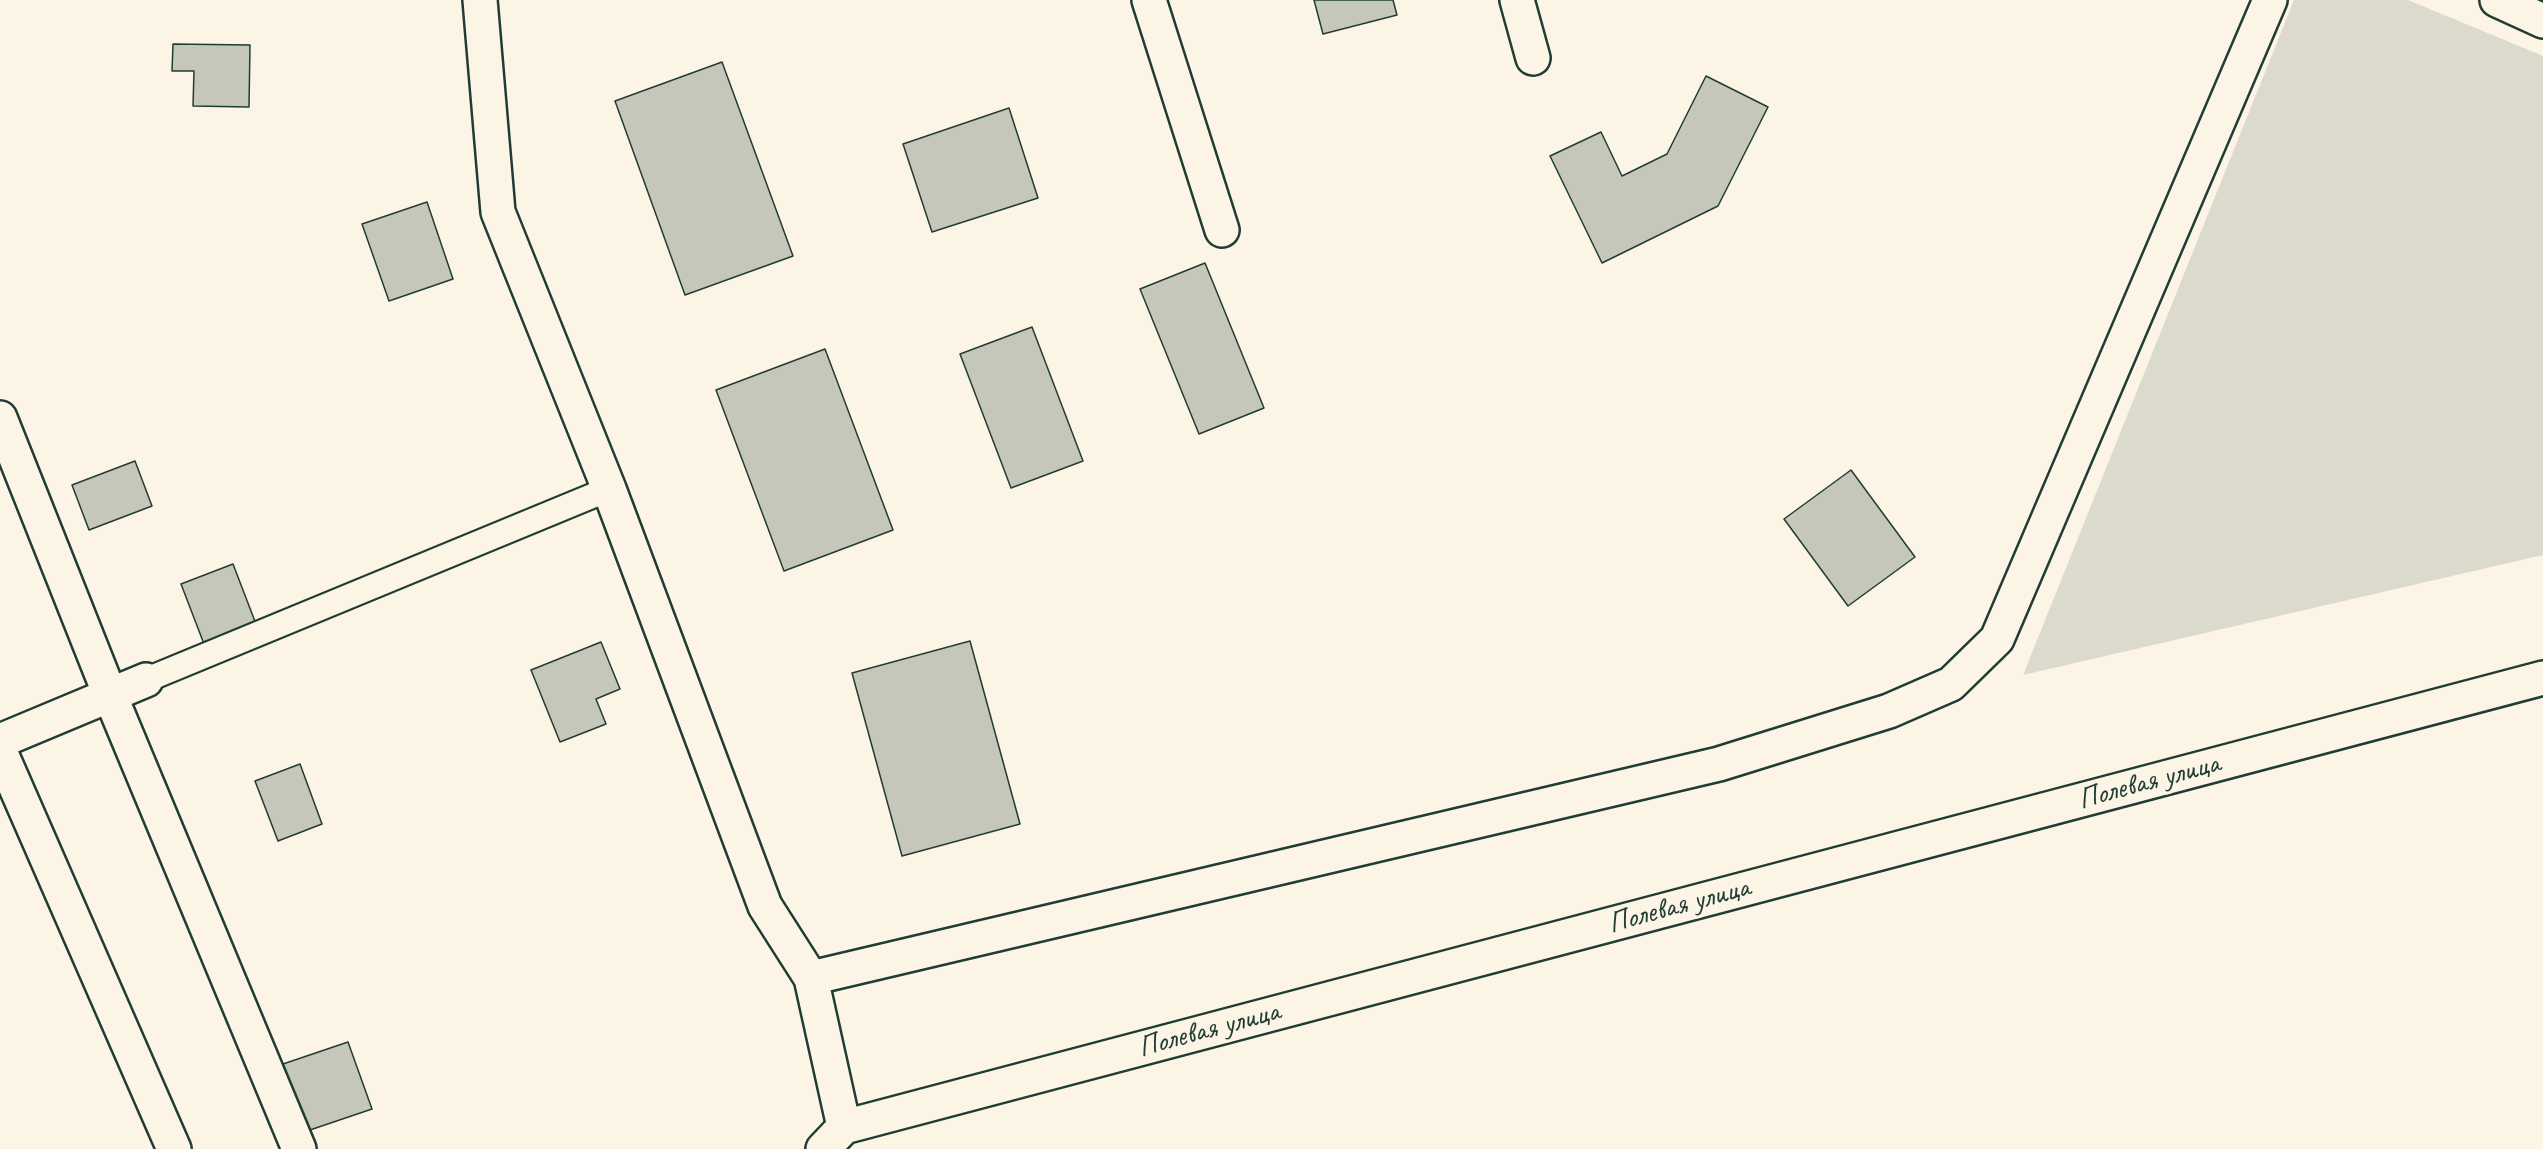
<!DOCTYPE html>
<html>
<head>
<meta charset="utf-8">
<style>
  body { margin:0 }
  canvas { display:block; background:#fcf5e5 }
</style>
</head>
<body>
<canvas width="2543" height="1149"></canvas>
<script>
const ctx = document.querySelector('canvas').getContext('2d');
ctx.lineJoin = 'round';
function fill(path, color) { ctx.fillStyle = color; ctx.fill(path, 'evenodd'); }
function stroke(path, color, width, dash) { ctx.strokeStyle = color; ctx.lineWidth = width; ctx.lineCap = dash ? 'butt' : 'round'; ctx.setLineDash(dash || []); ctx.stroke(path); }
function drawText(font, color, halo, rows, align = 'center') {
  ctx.font = font + ' Caveat,sans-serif'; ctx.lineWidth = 6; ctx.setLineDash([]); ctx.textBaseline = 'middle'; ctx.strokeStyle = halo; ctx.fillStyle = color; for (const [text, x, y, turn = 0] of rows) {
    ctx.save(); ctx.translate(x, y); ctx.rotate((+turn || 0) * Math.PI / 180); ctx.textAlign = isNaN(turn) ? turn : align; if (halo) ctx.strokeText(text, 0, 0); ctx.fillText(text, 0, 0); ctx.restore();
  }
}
const green = new Path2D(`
  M2294 0H2408L2543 56V555L2023 675Z`);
const building = new Path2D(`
  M1314 0H1393L1397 15 1323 34Z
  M173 44 250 45 249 107 193 106 194 71H172Z
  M722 62 793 256 685 295 615 101Z
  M1706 76 1768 107 1718 206 1602 263 1550 156 1601 132 1622 176 1667 154Z
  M1009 108 1038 198 932 232 903 144Z
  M427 202 453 279 389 301 362 224Z
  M1205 263 1264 408 1199 434 1140 289Z
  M1032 327 1083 461 1011 488 960 354Z
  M825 349 893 530 784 571 716 390Z
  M135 461 152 506 89 530 72 485Z
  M1851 470 1915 557 1848 606 1784 519Z
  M233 564 256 624 204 644 181 584Z
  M970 641 1020 824 902 856 852 673Z
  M601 642 620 689 596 699 606 724 560 742 531 670Z
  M300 764 322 824 278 841 255 781Z
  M348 1042 372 1109 307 1131 283 1064Z`);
const lane = new Path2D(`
  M146 680 609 489`);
const street = new Path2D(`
  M480 0 498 212 609 489 765 906 811 978 844 1127
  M1149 0 1222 230
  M1517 0 1533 58
  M2497 0 2543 21
  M0 418 110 695 299 1149
  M0 741 146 680
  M0 751 174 1149
  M811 978 1719 764 1889 711 1951 684 1997 639 2270 0`);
const secondary = new Path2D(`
  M823 1149 844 1127 2543 678`);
const streetNames = [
  ["Полевая улица",2149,782,-15],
  ["Полевая улица",1679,906,-15],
  ["Полевая улица",1209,1030,-15]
];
fill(green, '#dcdacc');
fill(building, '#c5c7b9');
stroke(building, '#1f3d34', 1.5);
stroke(lane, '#1f3d34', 28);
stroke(street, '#1f3d34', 38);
stroke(secondary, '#1f3d34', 38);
stroke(lane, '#fcf5e5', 24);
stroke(street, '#fcf5e5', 33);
stroke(secondary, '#fcf5e5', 33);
drawText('30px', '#1f3d34', '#fcf5e5', streetNames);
</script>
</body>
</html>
